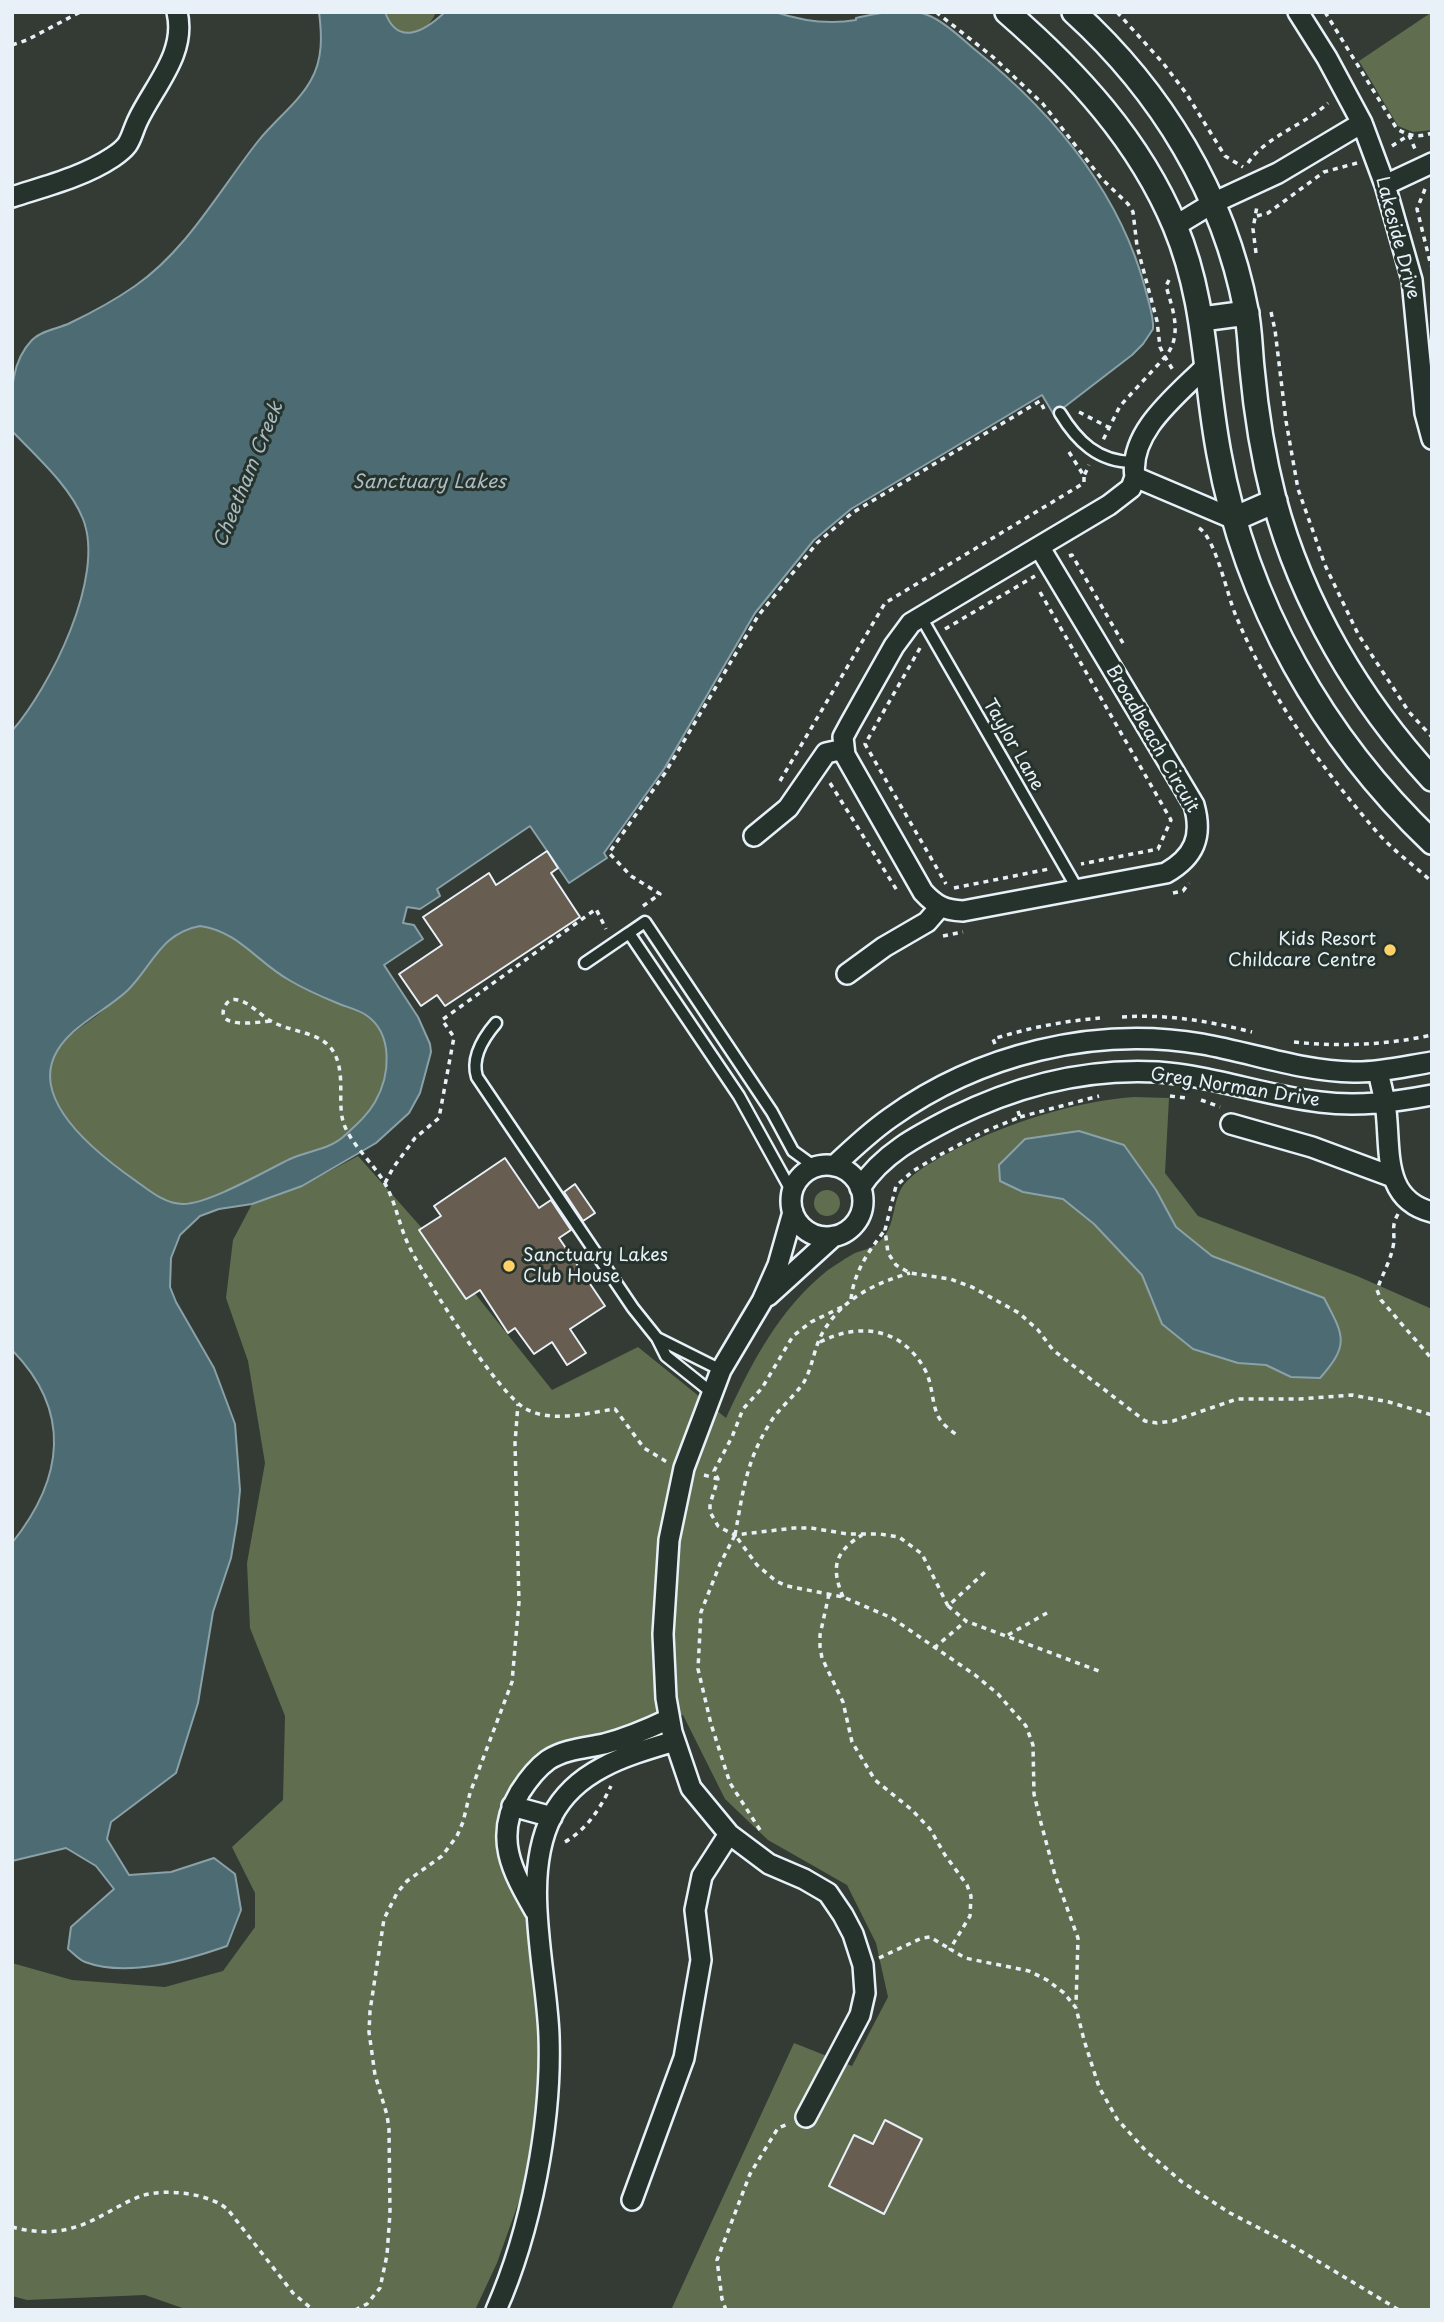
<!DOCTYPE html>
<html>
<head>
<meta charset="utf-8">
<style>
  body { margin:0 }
  #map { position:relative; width:1444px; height:2322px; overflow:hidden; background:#333b34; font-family:"Playpen Sans",sans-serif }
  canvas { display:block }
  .frame { position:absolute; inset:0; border:14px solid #e8f1f8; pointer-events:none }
</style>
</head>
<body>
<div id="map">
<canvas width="1444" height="2322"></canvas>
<div class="frame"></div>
</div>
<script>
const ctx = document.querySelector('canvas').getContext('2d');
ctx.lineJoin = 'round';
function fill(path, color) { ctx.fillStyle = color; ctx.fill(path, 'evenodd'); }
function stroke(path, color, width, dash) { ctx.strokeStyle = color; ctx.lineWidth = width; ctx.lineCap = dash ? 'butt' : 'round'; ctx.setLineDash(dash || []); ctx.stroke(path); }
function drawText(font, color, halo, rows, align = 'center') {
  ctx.font = font + ' "Playpen Sans",sans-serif'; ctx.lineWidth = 6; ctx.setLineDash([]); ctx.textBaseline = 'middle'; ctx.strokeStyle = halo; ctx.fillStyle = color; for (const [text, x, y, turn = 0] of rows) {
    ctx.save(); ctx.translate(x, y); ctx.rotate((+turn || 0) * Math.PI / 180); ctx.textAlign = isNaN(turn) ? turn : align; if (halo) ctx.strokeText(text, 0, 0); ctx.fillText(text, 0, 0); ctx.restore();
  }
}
const green = new Path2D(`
  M386 12H436C427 38 391 41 386 12Z
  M1432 12V130L1413 132 1398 126 1359 61Z
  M200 926C226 929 232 937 251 951 262 960 275 966 287 973 304 983 320 994 337 1003 347 1008 358 1009 367 1015 394 1034 390 1076 375 1102 367 1116 355 1126 343 1137 328 1150 307 1151 289 1159 265 1171 208 1204 183 1204 164 1204 150 1191 136 1181 103 1158 33 1105 54 1057 63 1037 82 1027 99 1014 110 1005 121 995 131 986 158 962 160 933 200 926Z
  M1134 1097 1169 1098 1165 1173 1198 1216 1357 1276 1432 1309V2310H671L794 2043 852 2066 888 1997 876 1943 847 1885 768 1840 725 1799 683 1715 641 1721 540 1754 501 1849 533 1939 540 2019 538 2096 523 2190 497 2263 475 2310H188L145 2295 27 2300 12 2296V1963L72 1980 165 1987 223 1971 255 1927V1893L232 1847 283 1800 285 1716 250 1628 247 1563 265 1463 248 1361 226 1298 233 1240 252 1204 302 1186 358 1156 429 1236 552 1390 638 1347 726 1418C752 1362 779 1309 828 1270 836 1265 847 1257 855 1253 863 1250 871 1249 879 1242 898 1226 890 1198 907 1181 921 1167 939 1158 956 1149 1012 1122 1072 1102 1134 1097ZM1079 1131 1124 1145 1156 1190 1176 1227 1212 1256 1260 1274 1291 1377 1266 1365 1238 1363 1152 1302 1142 1275 1094 1224 1063 1199 1023 1192 1001 1181 999 1165 1025 1139Z
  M814 1203a13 13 0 1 1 26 0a13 13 0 1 1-26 0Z`);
const water = new Path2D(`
  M319 12H385C398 48 426 30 445 12H775C802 21 828 25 856 20V18C879 13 908 6 930 16 946 23 960 37 973 48 1050 110 1119 190 1145 288 1148 301 1154 316 1153 329L1143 344 1132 355 1054 415 1042 395 851 509 814 540 755 613 664 769 604 853 607 858 569 883 530 826 437 889 440 896 420 909 407 907 403 923 414 925 423 939 384 965 418 1017 430 1044 431 1052 420 1093 409 1113 376 1143 302 1186 252 1204 219 1209 200 1216 180 1235 171 1258 170 1287 176 1302 214 1368 235 1424 240 1490 237 1522 231 1558 213 1612 198 1703 176 1773 111 1822 107 1839 129 1875 171 1872 214 1858 235 1874 241 1910 227 1946C187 1960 128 1978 85 1962 79 1960 73 1953 68 1949L71 1927 114 1889 96 1866 66 1848 12 1861V1543C64 1478 72 1411 12 1350V731C50 687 106 577 83 519 70 486 36 456 12 431 12 399 8 365 32 340 42 330 58 329 70 323 93 312 115 300 135 286 188 249 220 189 259 140 275 120 299 102 311 80 323 59 322 35 319 12ZM200 926C238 931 257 962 289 980 304 989 320 996 337 1003 346 1007 357 1009 366 1015 394 1034 390 1076 375 1102 367 1116 355 1126 343 1137 328 1150 307 1151 290 1159 265 1171 209 1204 183 1204 165 1204 150 1191 136 1181 103 1158 33 1105 54 1057 67 1027 105 1012 128 990 153 965 161 933 200 926Z
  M1079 1131 1124 1145 1156 1190 1176 1227 1212 1256 1324 1298C1344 1336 1350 1344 1320 1378L1291 1377 1266 1365 1238 1363 1193 1349 1162 1324 1142 1275 1094 1224 1063 1199 1023 1192 1000 1181 999 1165 1025 1139Z`);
const building = new Path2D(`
  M547 851 558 868 551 873 580 917 445 1006 437 995 421 1006 399 974 442 945 423 917 489 873 496 885Z
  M505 1158 539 1208 551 1200 571 1230 559 1238 605 1306 570 1329 586 1353 567 1365 552 1342 534 1354 515 1328 508 1333 480 1290 466 1299 419 1230 441 1216 434 1206Z
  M575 1184 595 1213 583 1221 564 1192Z
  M885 2120 922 2139 884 2214 829 2186 854 2135 873 2144Z`);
const path = new Path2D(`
  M936 12 993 57 1043 104 1101 178 1128 204 1133 212 1137 246 1157 321 1160 347 1165 357 1120 406 1103 440
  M1117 12 1163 63 1186 93 1225 156 1243 167
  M1325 12 1397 129C1410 136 1418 138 1432 133
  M12 45 27 40 80 12
  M1392 146 1409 135 1415 149
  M1248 163C1266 136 1305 125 1328 103
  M1425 189 1417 209 1431 266
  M1257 216 1268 213 1324 172 1357 163
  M1256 253 1253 229 1257 206
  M1169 280 1166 286C1173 310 1183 336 1165 357L1173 370
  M1271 312 1275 330 1286 421 1298 489 1325 565 1358 634 1409 712 1432 737
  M1079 412 1108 427
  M1069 452 1084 476 1089 465
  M1199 528C1216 539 1227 595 1236 616 1269 695 1320 766 1376 831 1392 850 1414 865 1432 882
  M1069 556 1072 555 1124 645
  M1040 592 1171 820 1158 849 1081 864
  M945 629 1035 576
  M920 648 865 744 946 884
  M780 781 885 603 1084 483V476
  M830 783 898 892
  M954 888 1049 869
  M1173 893 1183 891 1189 883
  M643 906 660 894 631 876 609 853 665 773 758 616 817 543 852 513 1040 401 1044 409
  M943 936 963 932
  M1122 1017C1167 1014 1209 1021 1252 1032
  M270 1021C260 1022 213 1030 225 1006 235 987 260 1015 269 1020 298 1037 335 1028 340 1073 342 1088 339 1107 343 1121 348 1141 373 1163 384 1182 396 1202 399 1226 409 1246 424 1278 499 1395 526 1409 552 1423 587 1413 615 1409L644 1448 667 1462
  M1294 1042C1340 1047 1386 1045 1432 1035
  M995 1044 993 1039C1028 1028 1064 1021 1100 1018
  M1170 1096 1186 1098
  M1201 1100 1220 1107
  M1018 1111 1020 1117 983 1132 936 1157 913 1171 896 1186 885 1230 888 1253 896 1265 910 1273 950 1279 972 1287 1019 1313 1038 1330 1053 1350 1145 1421 1157 1423 1173 1421 1237 1399H1300L1352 1395 1389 1402 1432 1415
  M1020 1117 1099 1096
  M385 1183 393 1168 415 1138 439 1118 454 1037 442 1020 596 909 606 929
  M1398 1214C1390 1228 1396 1233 1393 1247 1390 1262 1382 1275 1377 1290L1381 1300 1432 1359
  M851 1299C854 1272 868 1252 885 1230
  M842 1307 811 1322 793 1336 762 1388 743 1409 732 1437 714 1471 718 1479 710 1504V1512L718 1526 725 1530 735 1535 794 1528H811L848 1534H880L899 1537 922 1554 948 1606 985 1572
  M820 1342C860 1322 901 1328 924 1368 933 1383 931 1401 938 1416 942 1424 950 1430 957 1435
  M704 1475 718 1479
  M735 1535C743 1492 746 1461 770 1423 779 1408 794 1397 804 1382 813 1366 814 1347 823 1332 842 1299 875 1283 910 1273
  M829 1594 820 1635V1647L822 1658 843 1702 852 1742 875 1780 912 1810 930 1829 945 1855 967 1885 971 1896 970 1916 950 1949 965 1958 1029 1971 1047 1980 1064 1993 1076 2008 1084 2040 1099 2087 1117 2119 1146 2151 1182 2182 1230 2213 1286 2242 1399 2310
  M843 1597C831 1568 834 1552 862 1535
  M948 1606 966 1621 1099 1671
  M1008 1635 1047 1613
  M934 1648 966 1621
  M760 1830 730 1783 711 1724 698 1669 701 1612 720 1564 735 1535 757 1565 776 1581 787 1586 843 1597 892 1618 975 1675 998 1694 1026 1726 1033 1745 1034 1794 1041 1823 1055 1875 1078 1938 1076 2005
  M565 1842C587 1829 600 1809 611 1786
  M879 1958 922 1938 930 1937 950 1949
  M12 2227C31 2232 52 2234 72 2228 96 2222 117 2205 141 2196 164 2188 212 2193 229 2211L293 2293 313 2310
  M355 2310 367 2304 380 2288 387 2255 390 2213 389 2129 387 2115 375 2075 369 2032 370 2011 384 1919 397 1893 407 1881 442 1856 457 1836 463 1822 470 1793 512 1682 519 1602 515 1443 518 1404
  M726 2310 722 2299 717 2260 750 2174 778 2128 788 2124`);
const service = new Path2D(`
  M1060 413C1077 441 1098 462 1133 462
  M921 617 1078 890
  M585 963 629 933
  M496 1023C484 1037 471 1058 477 1077L633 1308 657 1338 666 1356 711 1392
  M792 1192 739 1096 629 933 645 922 772 1112 793 1151 815 1167
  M657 1338 721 1370`);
const minor = new Path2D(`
  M1298 12 1327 58 1362 123 1385 185 1412 280 1425 413 1432 439
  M1385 185 1432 163
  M12 197C46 186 83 177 113 157 132 144 129 140 137 122 153 87 187 54 177 12
  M1175 226 1213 203 1278 173 1362 123
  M1208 364C1179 394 1128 431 1135 477L1234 519
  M1040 548 1194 805C1203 837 1194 857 1166 873L963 911C944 910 936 906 923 892L845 755 843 737 850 724 894 646 911 623 1109 505 1131 488 1135 477
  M754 836 788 808 826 753 844 749
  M847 974 884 947 927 922 940 907
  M1378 1071C1380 1081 1383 1092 1385 1103 1392 1144 1379 1199 1432 1212
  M1231 1124 1312 1147 1393 1177
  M791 1201a36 36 0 1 1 72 0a36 36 0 1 1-72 0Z
  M834 1166C852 1149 870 1132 890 1118 979 1054 1094 1026 1202 1044 1253 1053 1301 1071 1353 1072 1379 1073 1406 1066 1432 1062
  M860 1188C882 1154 917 1136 952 1118 1016 1086 1086 1068 1158 1072 1213 1076 1266 1096 1320 1102 1358 1107 1395 1102 1432 1095
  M793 1212 778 1265 762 1301 721 1370 684 1468 669 1540 663 1634 666 1698 672 1732 691 1788 729 1834 769 1864 804 1879 828 1893 843 1915 853 1934 863 1965 865 1993 860 2015 806 2117
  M768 1296 834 1236
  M512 1806 552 1817
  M535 1911C512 1871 493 1837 520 1792 527 1781 537 1768 548 1760 565 1749 586 1748 604 1744 627 1738 648 1729 669 1719
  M632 2200 684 2058 701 1960 695 1910 702 1876 729 1834
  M496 2310C531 2231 552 2122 549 2036 547 1970 520 1878 552 1816 576 1769 628 1755 675 1741`);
const tertiary = new Path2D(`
  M1007 12C1077 73 1139 140 1175 226 1207 303 1204 375 1219 454 1246 603 1323 738 1432 842
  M1074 12C1161 91 1224 194 1246 310 1250 329 1250 349 1252 368 1256 412 1263 456 1274 499 1302 603 1359 700 1432 779
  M1202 319 1247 313
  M1234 519 1275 501`);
const markers = [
  [1390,950,7,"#ffd166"],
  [509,1266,7,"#ffd166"]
];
const streetNames = [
  ["Lakeside Drive",1397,238,75],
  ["Broadbeach Circuit",1152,739,60],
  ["Taylor Lane",1013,745,60],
  ["Greg Norman Drive",1235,1088,9]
];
const poiNames = [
  ["Kids Resort",1376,940],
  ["Childcare Centre",1376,961],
  ["Sanctuary Lakes",523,1256,"left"],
  ["Club House",523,1277,"left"]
];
const waterNames = [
  ["Cheetham Creek",249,475,-68],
  ["Sanctuary Lakes",429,483]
];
fill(green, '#606e4f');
fill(water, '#4c6b72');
stroke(water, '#8aa1a8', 2);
fill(building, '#675d50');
stroke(building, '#e8f1f8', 2);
stroke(service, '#e8f1f8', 15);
stroke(minor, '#e8f1f8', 24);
stroke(tertiary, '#e8f1f8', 28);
stroke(path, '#e8f1f8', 3.5, [5, 5]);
stroke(service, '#26332d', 10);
stroke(minor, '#26332d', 19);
stroke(tertiary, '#26332d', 23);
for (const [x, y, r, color] of markers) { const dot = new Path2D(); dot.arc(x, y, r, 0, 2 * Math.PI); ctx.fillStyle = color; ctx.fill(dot); stroke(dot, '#26332d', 2.5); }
drawText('18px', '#e8f1f8', '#26332d', streetNames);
drawText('18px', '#e8f1f8', '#26332d', poiNames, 'right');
drawText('italic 19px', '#aabbc2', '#26332d', waterNames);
</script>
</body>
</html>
